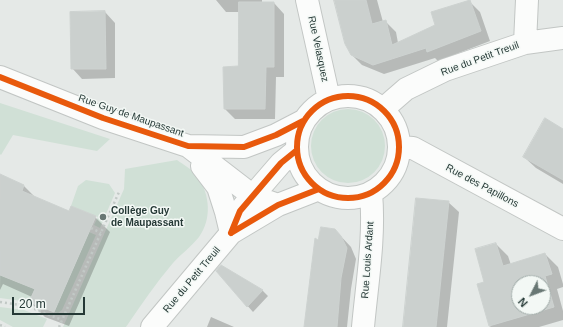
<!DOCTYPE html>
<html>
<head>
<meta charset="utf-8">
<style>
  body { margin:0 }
  #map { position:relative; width:563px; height:327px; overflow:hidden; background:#e5e9e7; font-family:Helvetica,sans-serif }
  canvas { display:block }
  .north { position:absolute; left:511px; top:275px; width:40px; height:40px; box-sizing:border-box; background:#f3f8f5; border:1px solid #a1aca9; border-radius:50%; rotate:228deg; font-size:11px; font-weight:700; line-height:16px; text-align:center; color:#253936 }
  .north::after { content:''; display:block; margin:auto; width:14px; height:18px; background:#687774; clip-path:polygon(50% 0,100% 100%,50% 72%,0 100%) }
  .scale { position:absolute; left:12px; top:297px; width:73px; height:18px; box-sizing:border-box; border:2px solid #253936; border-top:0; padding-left:5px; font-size:12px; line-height:14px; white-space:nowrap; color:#253936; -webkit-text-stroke:3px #f3f8f5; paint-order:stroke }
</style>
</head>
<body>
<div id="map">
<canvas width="563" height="327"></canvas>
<div class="north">N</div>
<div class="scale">20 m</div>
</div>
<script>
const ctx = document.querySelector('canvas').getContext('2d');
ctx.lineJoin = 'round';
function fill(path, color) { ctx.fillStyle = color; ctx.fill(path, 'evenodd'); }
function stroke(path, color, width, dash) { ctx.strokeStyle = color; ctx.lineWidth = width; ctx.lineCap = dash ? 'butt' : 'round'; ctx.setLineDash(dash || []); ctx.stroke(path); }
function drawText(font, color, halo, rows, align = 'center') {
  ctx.font = font + ' Helvetica,sans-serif'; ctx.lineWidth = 3; ctx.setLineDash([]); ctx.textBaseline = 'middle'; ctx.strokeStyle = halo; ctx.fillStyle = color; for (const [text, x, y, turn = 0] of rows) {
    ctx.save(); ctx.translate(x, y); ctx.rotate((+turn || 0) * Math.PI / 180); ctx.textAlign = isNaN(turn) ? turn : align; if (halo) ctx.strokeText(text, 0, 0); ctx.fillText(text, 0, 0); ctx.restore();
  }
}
const green = new Path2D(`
  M0 103 110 139 97 151 13 135 1 155 0 154Z
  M311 146a37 37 0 1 1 74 0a37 37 0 1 1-74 0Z
  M177 160C184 165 193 170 198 177 210 195 212 219 199 237 191 247 181 254 173 263 156 283 141 305 126 327H63L124 189 125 169Z
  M86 180 109 184 115 193 100 228 94 225 98 217 71 206 78 186Z
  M89 232 96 235 62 310 58 313 54 312Z
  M0 275 35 289 29 302 0 298Z
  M0 307 24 310 47 319 43 327H13L0 320Z`);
const shadow = new Path2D(`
  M216 0H262V3H274L284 14V77H276L275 119H235L225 109 224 68H239L240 12H226Z
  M335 0H377L383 22H386L396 32 398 43 436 25 469 1 480 12 490 41 438 61 435 58 384 74 362 65 351 54Z
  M105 12 115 23V78L82 79 72 68Z
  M563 130V184L536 168 524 157Z
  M1 176 24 186 37 199 69 212 95 217 110 232 69 326 45 317 30 302 32 297 3 284 0 290Z
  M448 202 459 212 447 327H404Z
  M335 230 351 247 356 259 351 289 347 327H310Z
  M496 244 508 256 511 265 545 254 558 267 563 284V287L557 289 563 311V320L539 327H489L491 326 490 325 485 283ZM519 283H543V307H519Z
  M221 266 263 291 268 296 253 312 217 271Z
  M211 317 234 327H207Z`);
const building = new Path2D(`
  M334 0H366L372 24 386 20 392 45 435 25 431 12 470 0 481 31 427 52 426 48 373 65 351 55 345 44Z
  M239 2H274V67H266L265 109H224L223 67 238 66Z
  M105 11 106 69H71L70 12Z
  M545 118 563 129V180L523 157Z
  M0 174 24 185 22 191 69 211 71 206 96 216 54 312 29 302 35 289 0 275Z
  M416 198 449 201 436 327H403Z
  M321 227 335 229 341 236 347 248 341 278 337 327H304L315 238 318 240Z
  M496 243 503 266 545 253 552 274 545 276 554 307 489 326 477 284 484 282 475 249ZM519 283H543V307H519Z
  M221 265 263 290 247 307 216 271Z`);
const path = new Path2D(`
  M91 228 101 233
  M0 302 27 306 62 320
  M0 325 5 327
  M59 327 119 192`);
const minor = new Path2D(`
  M307 0 329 99
  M525 43 527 0
  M0 77 103 118 188 146 244 147 276 135 303 121
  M297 147a51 51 0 1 1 102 0a51 51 0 1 1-102 0Z
  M383 109 406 89 445 70 525 43 563 38
  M188 146 253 196 278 205
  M399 147 413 148 563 229
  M202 166 218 187 226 212 231 233
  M243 207 281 163 297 150
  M152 327 231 233 278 205 319 189
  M363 327C367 283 375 237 371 193`);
const cycleway = new Path2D(`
  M0 77 103 118 188 146 244 147 276 135 303 121
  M297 147a51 51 0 1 1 102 0a51 51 0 1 1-102 0Z
  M231 233 240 211 281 163 297 150
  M231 233 278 205 319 189`);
const markers = [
  [103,217,4,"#687774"]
];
const streetNames = [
  ["Rue Velasquez",318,49,78],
  ["Rue du Petit Treuil",480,59,-20],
  ["Rue Guy de Maupassant",131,116,19],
  ["Rue des Papillons",482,186,28],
  ["Rue Louis Ardant",368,260,-86],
  ["Rue du Petit Treuil",192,280,-50]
];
const poiNames = [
  ["Collège Guy",111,211],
  ["de Maupassant",111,223]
];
fill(green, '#d0e0d6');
fill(shadow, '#0003');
fill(building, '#cbd0ce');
stroke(building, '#cdd2d0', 1);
stroke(minor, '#c2c6c4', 24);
stroke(path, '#c2c9c6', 2.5, [2, 3]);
stroke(minor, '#fbfcfb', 22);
stroke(cycleway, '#e8590c', 6);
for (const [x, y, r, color] of markers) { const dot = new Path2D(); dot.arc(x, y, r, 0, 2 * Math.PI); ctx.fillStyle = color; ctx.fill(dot); stroke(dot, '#f3f8f5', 1.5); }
drawText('10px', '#253936', '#f3f8f5', streetNames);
drawText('bold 10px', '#253936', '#f3f8f5', poiNames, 'left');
</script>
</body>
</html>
